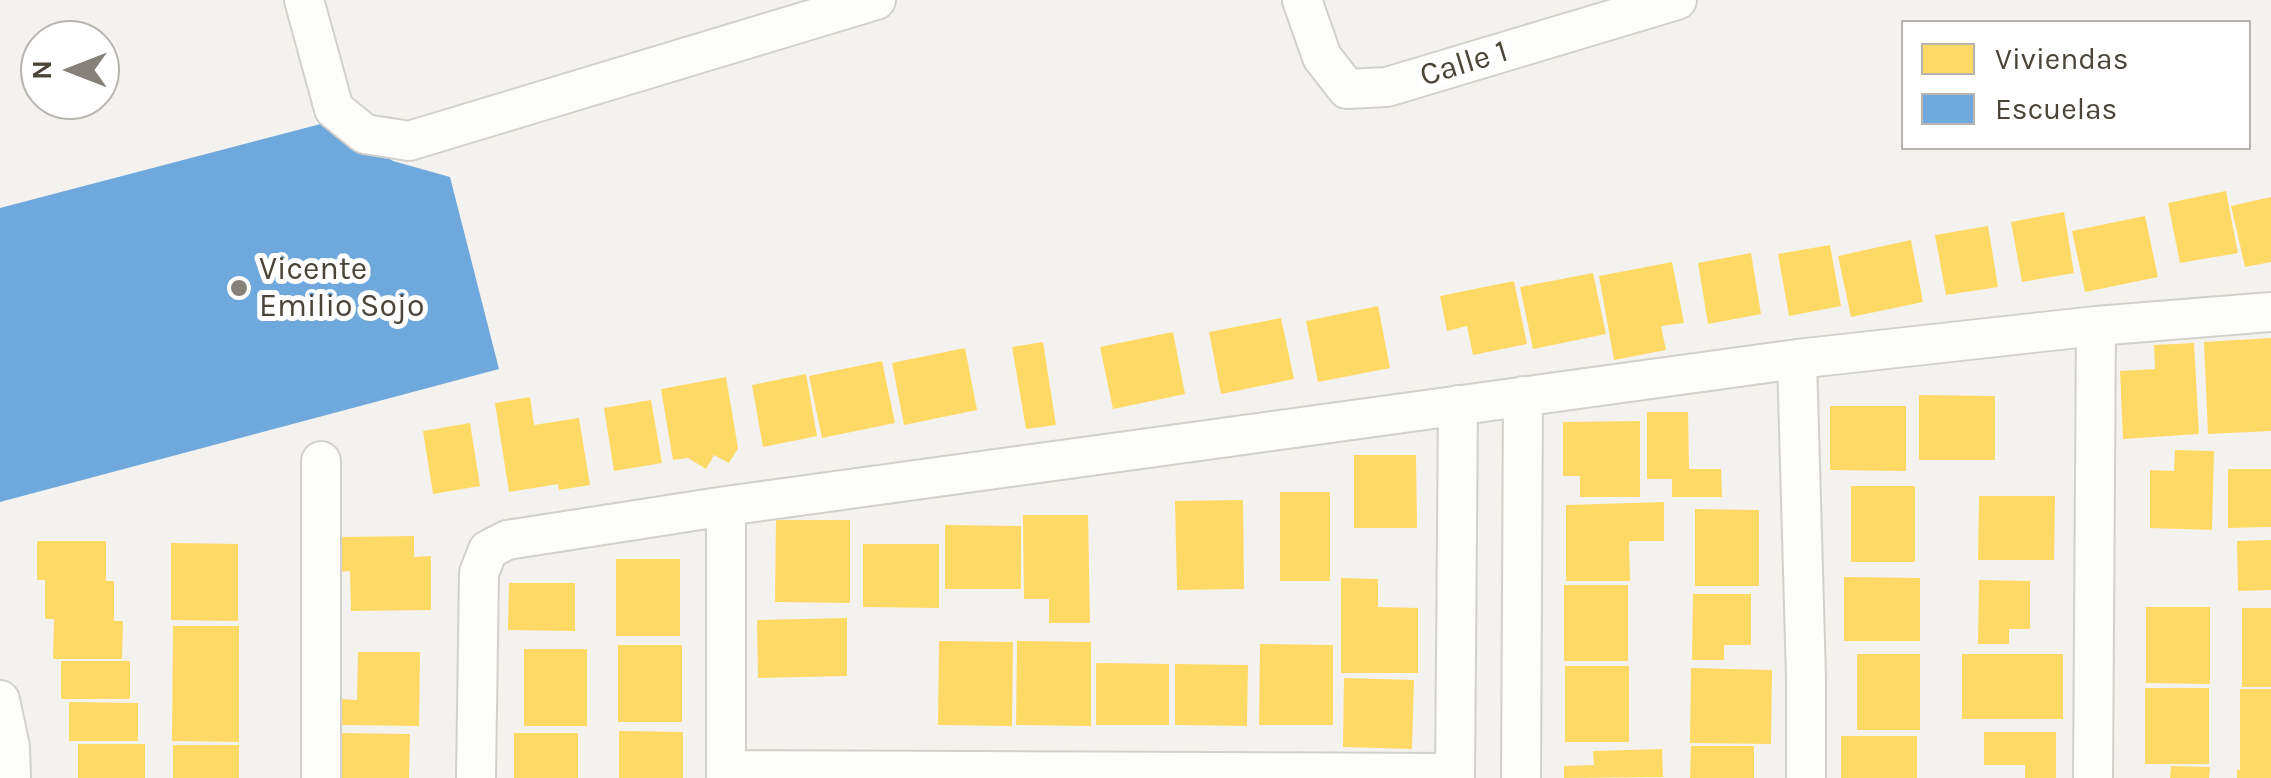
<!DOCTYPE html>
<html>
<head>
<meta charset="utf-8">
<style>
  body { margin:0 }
  #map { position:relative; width:2271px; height:778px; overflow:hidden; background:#f4f2ee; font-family:Karla,sans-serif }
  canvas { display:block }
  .legend { position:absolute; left:1901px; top:20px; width:350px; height:130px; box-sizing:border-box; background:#fff; border:2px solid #b7b4b0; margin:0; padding:12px 18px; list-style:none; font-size:30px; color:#4b4439 }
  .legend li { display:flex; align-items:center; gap:20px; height:50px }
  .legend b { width:50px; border:2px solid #b7b4b0 }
  .north { position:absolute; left:20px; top:20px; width:100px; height:100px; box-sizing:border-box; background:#fff; border:2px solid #b7b4b0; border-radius:50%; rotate:270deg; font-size:28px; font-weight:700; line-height:40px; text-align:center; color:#4b4439 }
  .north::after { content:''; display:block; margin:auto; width:35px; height:45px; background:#868178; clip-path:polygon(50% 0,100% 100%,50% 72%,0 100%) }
</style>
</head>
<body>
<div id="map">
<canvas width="2271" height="778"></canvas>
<ul class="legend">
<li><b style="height:28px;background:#ffd966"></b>Viviendas</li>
<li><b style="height:28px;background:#6fa8dc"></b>Escuelas</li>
</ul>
<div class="north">N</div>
</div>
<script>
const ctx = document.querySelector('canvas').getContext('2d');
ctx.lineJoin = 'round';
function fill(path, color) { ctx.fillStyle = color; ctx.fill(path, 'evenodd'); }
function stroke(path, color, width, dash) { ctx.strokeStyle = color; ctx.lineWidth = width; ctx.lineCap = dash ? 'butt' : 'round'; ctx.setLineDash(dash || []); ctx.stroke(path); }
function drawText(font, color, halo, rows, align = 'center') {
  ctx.font = font + ' Karla,sans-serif'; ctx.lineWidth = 10; ctx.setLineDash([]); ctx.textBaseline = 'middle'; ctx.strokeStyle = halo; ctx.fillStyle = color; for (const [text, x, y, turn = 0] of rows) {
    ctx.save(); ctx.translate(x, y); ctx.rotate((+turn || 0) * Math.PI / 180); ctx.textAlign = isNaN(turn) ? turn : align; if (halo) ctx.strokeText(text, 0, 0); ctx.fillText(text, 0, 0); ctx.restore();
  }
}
const homes = new Path2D(`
  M2226 191 2238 253 2180 263 2168 203Z
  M2271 197V262L2245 267 2231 206Z
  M2064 212 2074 273 2022 282 2011 222Z
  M2145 216 2158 277 2085 292 2072 231Z
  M1988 226 1998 287 1946 295 1935 235Z
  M1911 240 1923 302 1851 317 1838 256Z
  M1830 245 1841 306 1789 316 1778 254Z
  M1751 253 1761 314 1708 324 1698 263Z
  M1672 262 1684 323 1661 326 1666 350 1614 360 1599 276Z
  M1593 273 1606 334 1533 349 1520 287Z
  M1514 281 1527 344 1473 355 1467 326 1447 331 1440 296Z
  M1378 306 1390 368 1318 382 1306 321Z
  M1281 318 1294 379 1221 394 1209 332Z
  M1173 332 1185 394 1113 409 1100 347Z
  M2271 338V431L2208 434 2204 342Z
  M1043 342 1056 425 1026 429 1012 347Z
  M2194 343 2199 434 2123 439 2120 371 2155 369 2154 345Z
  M965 348 977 410 904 425 892 363Z
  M882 361 895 423 822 438 809 376Z
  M806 374 817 436 763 447 752 385Z
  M726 377 738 448 729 463 714 455 706 469 688 458 673 460 661 389Z
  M1919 395 1995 396V460H1919Z
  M530 397 534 425 579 418 590 485 559 490 558 484 509 492 495 403Z
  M651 400 662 463 614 471 604 408Z
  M1830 406H1906V471L1830 470Z
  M1647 412H1688L1689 469H1721L1722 497H1672V479H1647Z
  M1640 421V497H1580V476H1563V422Z
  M470 423 480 486 433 494 423 431Z
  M2175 450 2214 451 2212 530 2150 528V470L2174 471Z
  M1354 455H1416L1417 528H1354Z
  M2228 469H2271V527L2228 528Z
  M1851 486H1915V562H1851Z
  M1280 492H1330V581H1280Z
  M1979 496H2055L2054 560H1978Z
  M1243 500 1244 589 1177 590 1175 501Z
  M1664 502V541H1629L1630 581H1566V505Z
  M1695 509 1759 510V586H1695Z
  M1023 515H1088L1090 623H1049V599H1024Z
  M776 520H850V603L775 602Z
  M945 525 1021 526V589H945Z
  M414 536V557L431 556V610L351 611 350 571 338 572 337 537Z
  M2271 540V590L2238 591 2237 541Z
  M37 541H106V581H114V621H123L122 659H53L54 619H45V580H37Z
  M171 543 238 544V621L171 620Z
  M863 544H939V608L863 607Z
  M616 559H680V636H616Z
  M1844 577 1920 578V641H1844Z
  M1341 578 1378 579V607L1418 608V673H1341Z
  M1979 580 2030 581V629H2009V644H1978Z
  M509 583H575V631L508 630Z
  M1564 585H1628V661H1564Z
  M1693 594H1751V645H1724V660H1692Z
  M2146 607H2210V684L2146 683Z
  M2242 608H2271V687H2242Z
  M847 618V676L758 678 757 620Z
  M173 626H239V742L172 741Z
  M939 641 1013 642 1012 726 938 725Z
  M1017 641 1091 642V726L1016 725Z
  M1260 644 1333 645V725H1259Z
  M618 645H682V722H618Z
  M524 649H587V726H524Z
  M358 652H420L419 726 340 725V699L357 700Z
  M1857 654H1920V730H1857Z
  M1962 654H2063V719H1962Z
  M61 661H130V699H61Z
  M1096 663 1169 664V725H1096Z
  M1175 664 1248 665 1247 726 1175 725Z
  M1565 666H1629V742H1565Z
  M1691 668 1772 670 1771 744 1690 743Z
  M1344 678 1414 680 1412 749 1343 747Z
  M2145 688H2209V764H2145Z
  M2240 689H2271V778H2237V770H2240Z
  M69 702 138 703V741H69Z
  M619 731 683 732V778H619Z
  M1984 732H2056V778H2025V765H1984Z
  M339 733 410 734 409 778H338Z
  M514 733H578V778H514Z
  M1841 736H1917V778H1841Z
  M78 744H145V778H78Z
  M173 745H239V778H173Z
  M1691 746H1754V778H1690Z
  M1662 749 1663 777 1564 778V766L1594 765 1593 751Z
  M2171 766 2210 767 2209 778H2170Z`);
const schools = new Path2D(`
  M332 121 393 161 450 177 499 369 0 502V208Z`);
const minor = new Path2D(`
  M304 0 334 109 365 134 409 141 876 0
  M1302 0 1322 57 1347 89 1387 87 1677 0
  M1797 359 1806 677V778
  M321 461V778
  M726 506V770
  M0 700 10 747 11 778
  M476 778 479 573 488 550 507 540 726 506 1797 359 2096 326 2271 312
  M726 778V770L1455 773
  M1455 778 1458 405
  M1521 778 1523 396
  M2093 778 2096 326`);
const markers = [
  [239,288,10,"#868178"]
];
const streetNames = [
  ["Calle 1",1464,64,-17]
];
const poiNames = [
  ["Vicente",259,270],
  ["Emilio Sojo",259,307]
];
fill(homes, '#ffd966');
fill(schools, '#6fa8dc');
stroke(minor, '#d2d0cb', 42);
stroke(minor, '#fdfdfc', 38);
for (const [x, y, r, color] of markers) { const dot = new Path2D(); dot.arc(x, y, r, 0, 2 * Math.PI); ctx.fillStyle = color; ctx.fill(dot); stroke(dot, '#fff', 4); }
drawText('32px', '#4b4439', '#fff', streetNames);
drawText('32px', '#4b4439', '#fff', poiNames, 'left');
</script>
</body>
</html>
